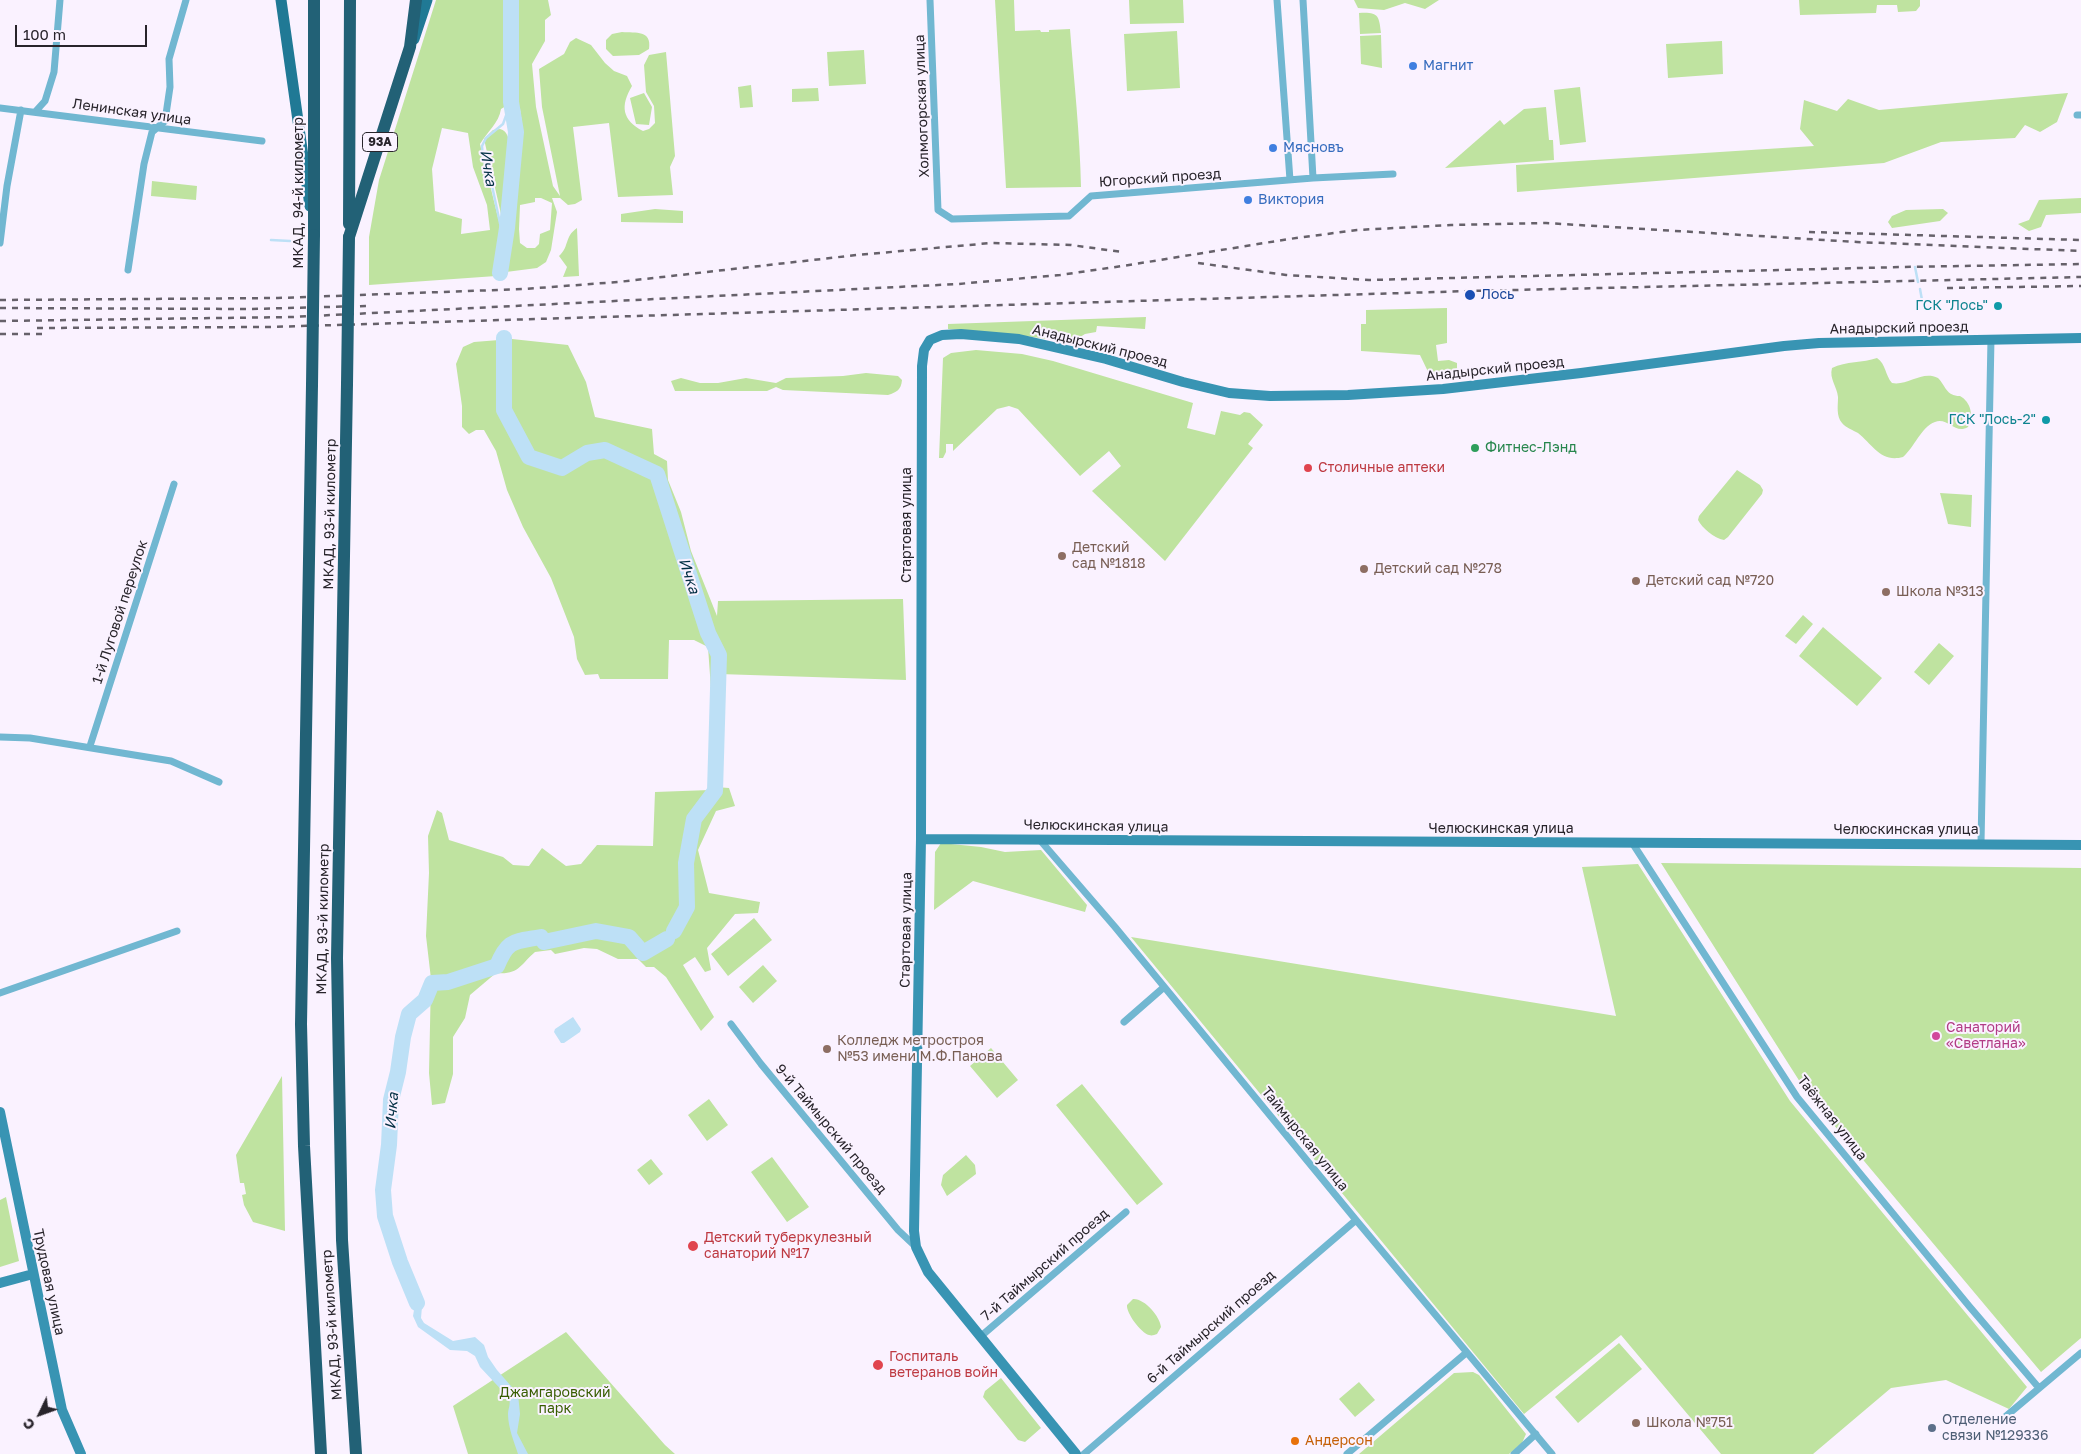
<!DOCTYPE html>
<html>
<head>
<meta charset="utf-8">
<style>
  body { margin:0 }
  #map { position:relative; width:2081px; height:1454px; overflow:hidden; background:#faf2ff; font-family:"Golos Text",sans-serif }
  canvas { display:block }
  .north { position:absolute; left:15px; top:1389px; width:50px; height:50px; -webkit-text-stroke:4px #faf2ff; paint-order:stroke; rotate:228deg; font-size:14px; font-weight:700; line-height:20px; text-align:center; color:#28242b }
  .north::after { content:''; display:block; margin:auto; width:18px; height:22px; background:#28242b; clip-path:polygon(50% 0,100% 100%,50% 72%,0 100%) }
  .scale { position:absolute; left:15px; top:25px; width:132px; height:22px; box-sizing:border-box; border:2px solid #28242b; border-top:0; padding-left:6px; font-size:15px; line-height:18px; white-space:nowrap; color:#28242b; -webkit-text-stroke:4px #faf2ff; paint-order:stroke }
</style>
</head>
<body>
<div id="map">
<canvas width="2081" height="1454"></canvas>
<div class="north">С</div>
<div class="scale">100 m</div>
</div>
<script>
const ctx = document.querySelector('canvas').getContext('2d');
ctx.lineJoin = 'round';
function fill(path, color) { ctx.fillStyle = color; ctx.fill(path, 'evenodd'); }
function stroke(path, color, width, dash) { ctx.strokeStyle = color; ctx.lineWidth = width; ctx.lineCap = dash ? 'butt' : 'round'; ctx.setLineDash(dash || []); ctx.stroke(path); }
function drawText(font, color, halo, rows, align = 'center') {
  ctx.font = font + ' "Golos Text",sans-serif'; ctx.lineWidth = 4; ctx.setLineDash([]); ctx.textBaseline = 'middle'; ctx.strokeStyle = halo; ctx.fillStyle = color; for (const [text, x, y, turn = 0] of rows) {
    ctx.save(); ctx.translate(x, y); ctx.rotate((+turn || 0) * Math.PI / 180); ctx.textAlign = isNaN(turn) ? turn : align; if (halo) ctx.strokeText(text, 0, 0); ctx.fillText(text, 0, 0); ctx.restore();
  }
}
const green = new Path2D(`
  M436 0H548L551 15 545 20V41L532 64 536 107 553 186 560 196 542 107 539 69 564 54 570 42 576 38 591 45 605 63 614 71 627 76 632 86C620 106 622 120 643 131L649 129 655 123 654 106 646 92 644 65 649 55 666 52 675 156 670 167 673 195 618 197 609 123 573 127 582 200 575 204 568 205 560 198H552L557 212 551 250 546 262 537 268 506 272C503 251 511 223 512 201L516 199 523 132 520 109 511 103 501 109C499 123 487 132 480 144L504 242 500 273 496 276 369 285V237L379 180ZM442 128 468 133 473 167 487 205 490 230 461 234 462 219 435 211 432 169ZM535 198H541L552 203 550 230 540 234 539 244 535 248H527L520 243 519 229 520 205 535 202Z
  M995 0H1014L1015 31 1040 30 1041 32H1049V30L1070 29C1074 82 1080 134 1081 187L1006 188Z
  M1129 0H1183L1184 23 1130 24Z
  M1354 0H1439L1425 9 1405 3 1384 10 1358 8Z
  M1799 0H1920V6L1916 11 1898 12 1897 5H1877L1876 13 1800 15Z
  M1359 13C1378 12 1379 15 1381 33L1360 34Z
  M1177 31 1180 88 1127 91 1124 34Z
  M622 32C636 33 652 30 649 49L639 55 613 56 606 49V40L612 34Z
  M1381 35 1382 68 1361 64 1360 36Z
  M1722 41 1723 74 1668 78 1666 44Z
  M864 50 866 84 829 86 827 52Z
  M751 85 753 107 740 108 738 87Z
  M1580 87 1586 142 1560 145 1554 90Z
  M818 88 819 101 792 102V89Z
  M644 93 652 107 649 125 636 124 630 98Z
  M2068 93 2057 122 2040 132 2025 125 2015 138 1941 142 1884 163 1517 192 1516 165 1814 146 1800 129 1804 100 1837 111 1848 99 1879 110Z
  M1546 107 1549 140H1553L1554 160 1445 168 1500 120 1504 125 1524 109Z
  M500 129C504 130 506 132 508 137 514 153 506 204 504 223H503L484 139 493 130Z
  M152 181 197 186 196 200 151 196Z
  M2081 198V213L2046 215 2041 227 2029 231 2018 224 2029 220 2039 200Z
  M655 209 683 211V223L621 222V214Z
  M1943 209 1948 213 1940 221 1892 228 1888 222 1892 216 1906 210Z
  M577 228 579 276 563 277 567 267 559 256C570 246 564 237 577 228Z
  M1447 308V343L1436 345 1438 361 1449 360 1457 363V377L1432 380 1420 355 1361 351V324H1366V310Z
  M1146 317 1145 329 1097 326 1096 332 1085 334 1072 342 1000 333 948 329V324Z
  M512 339 568 345 586 382 595 417 652 429 654 454 667 461 668 480 681 512 691 551 717 616 718 601 903 599 906 680 719 674 716 787 729 788 735 806 716 811 698 850 709 893 760 902 758 913 735 914 707 948 711 970 705 972 695 957 683 965 714 1017 701 1031 666 977 654 967H646L638 959H618L597 949 584 948 555 954 551 950 535 952C520 965 519 975 496 973L470 995 465 1018 453 1037V1074L445 1103 432 1105 429 1073 431 979 426 936 429 873 428 836 437 810 442 813 449 840 503 857 513 865 529 866 542 848 566 866 581 864 597 845 653 846 655 792 710 790 712 703 708 647 694 640H669L668 679H600L598 674 585 675 577 659 574 637 551 578 523 527 507 490 496 451 484 430H476L469 434 462 427V406L456 364 463 347 474 342Z
  M976 350 1022 354 1053 361 1193 403 1187 428 1215 435 1221 411 1240 415 1244 412 1250 413 1263 425 1248 444 1253 448 1165 561 1092 491 1121 466 1109 451 1080 476 1018 409 1009 406 997 409 953 451V444H946V452L943 458H939L943 358 951 353Z
  M1877 358C1886 364 1885 375 1892 383 1908 386 1922 370 1938 378 1946 386 1946 396 1960 396 1971 402 1974 416 1968 427 1955 435 1948 417 1935 422 1921 427 1914 448 1903 457 1881 463 1873 445 1858 433 1853 430 1846 428 1842 423 1836 416 1838 406 1838 397 1837 386 1829 379 1832 368 1846 361 1863 363 1877 358Z
  M866 373 898 376 902 380C901 390 897 392 888 395L783 390 776 387 767 391H675L671 381 681 378 700 383H718L746 378 776 383 786 378 843 376Z
  M1737 470 1760 485 1763 490 1762 494 1728 537 1724 540C1714 538 1702 528 1698 520L1699 516Z
  M1940 493 1972 495 1971 527 1948 524Z
  M1803 615 1813 624 1796 644 1785 636Z
  M1823 627 1882 678 1857 706 1799 656Z
  M1939 643 1954 656 1929 685 1914 672Z
  M941 843 981 847 1005 852 1041 850 1087 905 1085 912 973 881 934 910 935 852Z
  M1661 863 2081 868V1338L2041 1372 1807 1093Z
  M1638 864 1790 1101 2027 1387 2009 1409 1946 1380 1891 1388 1813 1454H1721L1621 1335 1524 1414 1131 937 1616 1016 1582 867Z
  M754 918 772 940 728 976 711 954Z
  M763 965 777 981 753 1003 739 987Z
  M991 1048 1018 1080 997 1098 970 1066Z
  M282 1076 285 1231 253 1222 244 1205 242 1195 246 1194 244 1183H240L236 1155Z
  M1082 1084 1163 1184 1137 1205 1056 1105Z
  M709 1099 728 1125 707 1141 688 1115Z
  M966 1155 975 1165 976 1174 947 1196 941 1185 943 1175Z
  M772 1157 809 1207 787 1222 751 1172Z
  M651 1159 663 1174 649 1185 637 1170Z
  M6 1197 19 1261 0 1267V1200Z
  M1133 1299C1144 1298 1160 1316 1161 1327L1157 1334C1154 1335 1152 1336 1149 1335 1141 1333 1126 1313 1127 1305Z
  M566 1332 665 1445 675 1454H468L453 1406Z
  M1619 1343 1642 1369 1578 1423 1555 1397Z
  M1473 1372 1479 1375 1526 1434 1522 1443 1509 1454H1359L1454 1373Z
  M1001 1378 1041 1428 1025 1442 1018 1440 983 1397 985 1391Z
  M1359 1382 1375 1400 1355 1417 1339 1399Z`);
const water = new Path2D(`
  M573 1017 581 1029 580 1032 564 1043H561L554 1032 555 1029Z
  M411 1282 422 1307 421 1318 424 1323 453 1341 475 1337 484 1345 488 1357 497 1370 518 1394 520 1414 517 1433 528 1454H518C514 1442 508 1427 508 1414 508 1408 511 1405 509 1398L480 1367 475 1356 467 1351 450 1350 418 1327 413 1316 415 1304 408 1283Z`);
const stream = new Path2D(`
  M271 240 290 241
  M504 242 491 181 483 158 482 146 486 138 503 124 511 102
  M1915 267 1918 282
  M1920 289 1922 300`);
const river = new Path2D(`
  M500 273 507 228 516 132 511 102V0
  M504 338V410L529 457 562 468 587 453 605 450 657 474 708 633 719 655 715 791 694 819 686 863 687 907 674 931
  M417 1303 400 1262 385 1216 383 1190 389 1145 391 1100 398 1072 403 1037 409 1014 425 1000 432 983 448 982 497 966C508 939 514 942 541 937L544 942 596 931 629 937 643 953 667 939`);
const street = new Path2D(`
  M930 0 938 210 952 219 1069 216 1091 196 1313 178 1393 174
  M1277 0 1290 180
  M1303 0 1313 178
  M0 108 262 141
  M35 112 45 101 54 72 60 0
  M2077 115H2081
  M0 243 7 186 21 110
  M128 270 144 164 152 132 165 121 170 87 169 59 186 0
  M0 737 30 738 171 761 219 782
  M90 746 174 484
  M1039 839 1115 927 1356 1220 1552 1454
  M1981 843 1991 339
  M1633 844 1797 1097 1969 1306 2039 1388
  M0 993 177 931
  M1124 1022 1163 988
  M731 1024 761 1064 898 1230 916 1247
  M980 1337 1126 1212
  M2005 1417 2081 1353
  M1084 1454 1356 1220
  M1347 1454 1466 1353
  M1514 1454 1536 1434`);
const secondary = new Path2D(`
  M921 839 2081 845
  M0 1112 62 1410 81 1454
  M0 1283 33 1274
  M1076 1454 928 1272 916 1247 914 1231 921 839 922 366 924 350 930 340 942 335 961 334 1019 339 1106 359 1183 382 1229 393 1270 396 1348 395 1443 389 1581 373 1784 346 1819 343 2081 338`);
const primary = new Path2D(`
  M281 0 310 206
  M414 39 427 0`);
const highway = new Path2D(`
  M314 0V235
  M349 224 350 0
  M349 237 410 47 416 0
  M347 384 337 958 342 1240 356 1454
  M312 385 301 1024 304 1146 321 1454`);
const rail = new Path2D(`
  M1809 232 2081 240
  M1198 263 1286 275 1369 280 1903 267 2081 264
  M1947 288 2081 286
  M0 300 278 298 524 289 618 282 857 255 991 243 1071 245 1122 252
  M0 308 250 309 366 306
  M0 321 292 317 958 284 1060 275 1129 265 1289 239 1357 230 1451 225 1546 223 1857 242 2081 251
  M37 328 269 327 1470 291 2081 277
  M0 334H47`);
const highwayBridge = new Path2D(`
  M347 384 349 237
  M312 385 314 235`);
const markers = [
  [1413,66,5,"#3f7fe0"],
  [1273,148,5,"#3f7fe0"],
  [1248,200,5,"#3f7fe0"],
  [1470,295,6,"#1a4fb4"],
  [1998,306,5,"#0f9aa8"],
  [2046,420,5,"#0f9aa8"],
  [1475,448,5,"#2e9e5b"],
  [1308,468,5,"#e0444e"],
  [1062,556,5,"#8d6e63"],
  [1364,569,5,"#8d6e63"],
  [1636,581,5,"#8d6e63"],
  [1886,592,5,"#8d6e63"],
  [1936,1036,5,"#d1479c"],
  [827,1049,5,"#8d6e63"],
  [693,1246,6,"#e0444e"],
  [878,1365,6,"#e0444e"],
  [1636,1423,5,"#8d6e63"],
  [1932,1428,5,"#5c6f8a"],
  [1295,1441,5,"#e8710a"]
];
const shields = [
  [380,142,35]
];
const shieldNames = [
  ["93A",380,142]
];
const shopNames = [
  ["Магнит",1423,66],
  ["Мясновъ",1283,148],
  ["Виктория",1258,200]
];
const streetNames = [
  ["Холмогорская улица",922,106,-92],
  ["Ленинская улица",132,112,8],
  ["Югорский проезд",1160,178,-4],
  ["МКАД, 94-й километр",299,193,-90],
  ["Анадырский проезд",1899,328,-1],
  ["Анадырский проезд",1100,346,14],
  ["Анадырский проезд",1495,369,-6],
  ["МКАД, 93-й километр",330,514,-89],
  ["Стартовая улица",907,525,-90],
  ["1-й Луговой переулок",120,612,-72],
  ["Челюскинская улица",1096,826,1],
  ["Челюскинская улица",1501,829],
  ["Челюскинская улица",1906,830],
  ["МКАД, 93-й километр",323,919,-89],
  ["Стартовая улица",906,930,-89],
  ["Таёжная улица",1832,1118,52],
  ["9-й Таймырский проезд",831,1129,50],
  ["Таймырская улица",1305,1139,51],
  ["7-й Таймырский проезд",1045,1265,-41],
  ["Трудовая улица",49,1282,78],
  ["МКАД, 93-й километр",332,1325,-94],
  ["6-й Таймырский проезд",1211,1327,-41]
];
const transitNames = [
  ["Лось",1481,295]
];
const cultureNames = [
  ["ГСК \"Лось\"",1988,306],
  ["ГСК \"Лось-2\"",2036,420]
];
const leisureNames = [
  ["Фитнес-Лэнд",1485,448]
];
const healthNames = [
  ["Столичные аптеки",1318,468],
  ["Детский туберкулезный",704,1238],
  ["санаторий №17",704,1254],
  ["Госпиталь",889,1357],
  ["ветеранов войн",889,1373]
];
const educationNames = [
  ["Детский",1072,548],
  ["сад №1818",1072,564],
  ["Детский сад №278",1374,569],
  ["Детский сад №720",1646,581],
  ["Школа №313",1896,592],
  ["Колледж метростроя",837,1041],
  ["№53 имени М.Ф.Панова",837,1057],
  ["Школа №751",1646,1423]
];
const hotelNames = [
  ["Санаторий",1946,1028],
  ["«Светлана»",1946,1044]
];
const parkNames = [
  ["Джамгаровский",555,1393],
  ["парк",555,1409]
];
const serviceNames = [
  ["Отделение",1942,1420],
  ["связи №129336",1942,1436]
];
const foodNames = [
  ["Андерсон",1305,1441]
];
const waterNames = [
  ["Ичка",488,168,80],
  ["Ичка",689,576,72],
  ["Ичка",392,1111,-85]
];
fill(green, '#bfe3a0');
fill(water, '#bde0f6');
stroke(stream, '#bde0f6', 2.5);
stroke(river, '#bde0f6', 16);
stroke(street, '#71b7d1', 7);
stroke(secondary, '#3894b3', 10);
stroke(primary, '#207995', 11);
stroke(highway, '#226176', 12);
stroke(rail, '#66616a', 2.5, [6, 6]);
stroke(highwayBridge, '#226176', 12);
for (const [x, y, r, color] of markers) { const dot = new Path2D(); dot.arc(x, y, r, 0, 2 * Math.PI); ctx.fillStyle = color; ctx.fill(dot); stroke(dot, '#faf2ff', 2); }
for (const [x, y, w] of shields) { const box = new Path2D(); box.roundRect(x - w / 2, y - 9.5, w, 19, 4); ctx.fillStyle = '#faf2ff'; ctx.fill(box); stroke(box, '#28242b', 1); }
drawText('bold 12px', '#28242b', null, shieldNames);
drawText('14px', '#366cbe', '#faf2ff', shopNames, 'left');
drawText('14px', '#28242b', '#faf2ff', streetNames);
drawText('14px', '#164399', '#faf2ff', transitNames, 'left');
drawText('14px', '#0d838f', '#faf2ff', cultureNames, 'right');
drawText('14px', '#27864d', '#faf2ff', leisureNames, 'left');
drawText('14px', '#be3a42', '#faf2ff', healthNames, 'left');
drawText('14px', '#785e54', '#faf2ff', educationNames, 'left');
drawText('14px', '#b23c85', '#faf2ff', hotelNames, 'left');
drawText('14px', '#385d00', '#faf2ff', parkNames);
drawText('14px', '#4e5e75', '#faf2ff', serviceNames, 'left');
drawText('14px', '#c56008', '#faf2ff', foodNames, 'left');
drawText('italic 15px', '#033045', '#faf2ff', waterNames);
</script>
</body>
</html>
